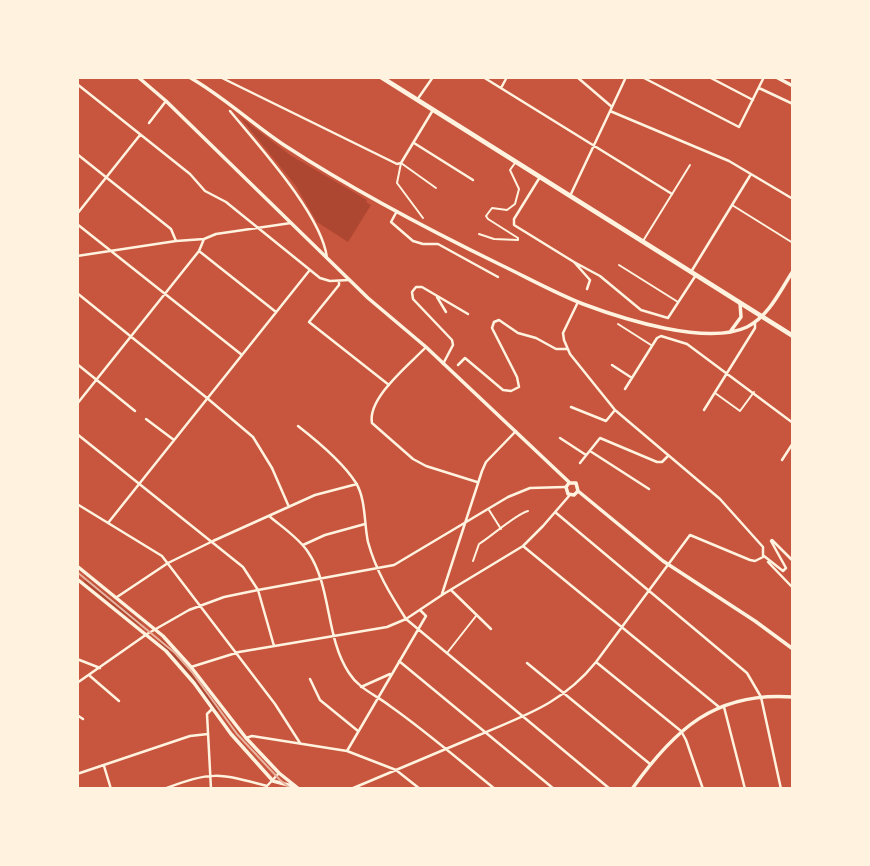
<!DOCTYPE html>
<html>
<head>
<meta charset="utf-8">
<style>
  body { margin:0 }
  #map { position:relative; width:870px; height:866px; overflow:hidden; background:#c8553d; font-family:Ubuntu,sans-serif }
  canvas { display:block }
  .frame { position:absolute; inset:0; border:79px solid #fff3e0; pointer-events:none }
</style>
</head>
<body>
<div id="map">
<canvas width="870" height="866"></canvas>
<div class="frame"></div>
</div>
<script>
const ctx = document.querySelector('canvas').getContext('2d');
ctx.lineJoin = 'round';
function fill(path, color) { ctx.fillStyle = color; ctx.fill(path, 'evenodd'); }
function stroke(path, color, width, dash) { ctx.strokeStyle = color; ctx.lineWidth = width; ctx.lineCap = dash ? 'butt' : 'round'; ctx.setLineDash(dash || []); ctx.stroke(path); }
const green = new Path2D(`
  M239 116 290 155 367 200 366 202 371 205 348 242 317 222 296 186Z
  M86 578 142 623 139 626 84 582Z
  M162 639 193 672 220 710 216 712 184 669 159 642Z`);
const service = new Path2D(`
  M732 205 793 243
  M423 218 397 183 401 163 436 188
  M479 234 494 239 518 240V238L488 219 486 216 492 208 507 210 515 204 519 189 510 170 515 163
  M643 241 690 165
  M619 265 678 302
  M618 324 651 345
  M715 393 740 411 754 392
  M489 510 501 529
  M473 561 479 544C492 536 516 514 528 511
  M447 653 476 616`);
const pedestrian = new Path2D(`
  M207 398 253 437 272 468`);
const minor = new Path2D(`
  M220 77 397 164 401 163 433 110
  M483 77 672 194
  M642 77 739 127 764 77
  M709 77 753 100
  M77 84 190 174 205 191 226 202 320 278 330 281 349 280
  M501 88 507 77
  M759 88 793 104
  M417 100 433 77
  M612 107 626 77
  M230 111C258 145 322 215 327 258
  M610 111 729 161 793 199
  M149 123 166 101
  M414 143 473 180
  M77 154 171 229 176 241
  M540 177 514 219V225L574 262 590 280 587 289
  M570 196 612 107 577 77
  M397 211 391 222 413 241 423 244H438L498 277
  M77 214 140 135
  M77 224 242 355
  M199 251 276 312
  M77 256 176 241 204 239 216 234 291 223
  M574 262 600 276 641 310 668 318 696 275
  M691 272 751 174
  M339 281V285L309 322 389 385
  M77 293 207 398
  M437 297 446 312
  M426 347C410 364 367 398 372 423L413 459 426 466 477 482
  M77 364 135 411
  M443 364 453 345 452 340 413 299 412 292 416 287H422L468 314
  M458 365 465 358 503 390 511 391 519 387 517 377 492 328 494 322 499 320 518 333 536 338 556 349H567
  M612 365 632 378
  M625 389 657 338 661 336 687 344 793 423
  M77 404 199 251 204 239
  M571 407 606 421 615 410
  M704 410 755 328V323
  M146 419 174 440
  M298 426C316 440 344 464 356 483 366 499 364 524 368 542 376 571 390 594 406 619L610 789
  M77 434 243 567 258 590 274 646
  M560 438 586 455
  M590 451 649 489
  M782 460 793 443
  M580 463 600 438 657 462H662L668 456
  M272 468 289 507
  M77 504 162 556 275 704 300 743
  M555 512 747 673 761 697 781 789
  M269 516C282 527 299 538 308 552 332 587 325 637 349 673 359 689 376 695 390 706 427 732 460 761 495 789
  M108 523 309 271
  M303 545 325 535 365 524
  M523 546 719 707
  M764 556 783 571 786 568 771 541 772 540 793 561
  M768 562 793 588
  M451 590 491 629
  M442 594 482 471 486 462 516 431
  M117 597 168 563 213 541 315 495 357 484
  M77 659 100 668
  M399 661 554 789
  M596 662 681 731 686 740 703 789
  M527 663 650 764
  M191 667 239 652 387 627 406 619 442 595 523 546 543 526 569 496
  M90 676 119 701
  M310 679 320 700 358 731
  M77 683 147 634 189 610 224 597 258 590 394 565 508 497 530 488 565 487
  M361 687 390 674
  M724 707 745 789
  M77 715 83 719
  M246 738 252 736 347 751 396 770 420 789
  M347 751 426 616 420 610
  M104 766 111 789
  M77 774 190 736 208 734
  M164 789C211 771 219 773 267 786L279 773
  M211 789 207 714 212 709
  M351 789C394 771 437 753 479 735 526 715 563 703 596 662L690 535 750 560 755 561 763 557V547L720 499 615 410 570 354 564 340 563 333 578 302`);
const tertiary = new Path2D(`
  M138 77 166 101 368 298 426 347 570 483H576L578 491 663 561 755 621 793 649
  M189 77C223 96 251 123 284 145 353 190 427 229 501 265 528 278 555 293 583 304 623 319 707 346 747 327 769 316 780 291 793 271
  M776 77 793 86
  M730 332 741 317 740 303
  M569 483 566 487 568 494 574 495 578 491
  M77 566 163 636 191 667 246 738 279 773 299 789
  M77 579 166 651 194 683 231 734 273 781 292 786
  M632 789C674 730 715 691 793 697`);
const secondary = new Path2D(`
  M381 77 793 336`);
const tram = new Path2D(`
  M77 572 175 653 192 672 237 734 280 780 291 789`);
fill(green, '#ae4732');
stroke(service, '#fff3e0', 2);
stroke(pedestrian, '#fff3e0', 2.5);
stroke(minor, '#fff3e0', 2.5);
stroke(tertiary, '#fff3e0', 3.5);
stroke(secondary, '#fff3e0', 4.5);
stroke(tram, '#e9b49f', 2);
</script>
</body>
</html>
